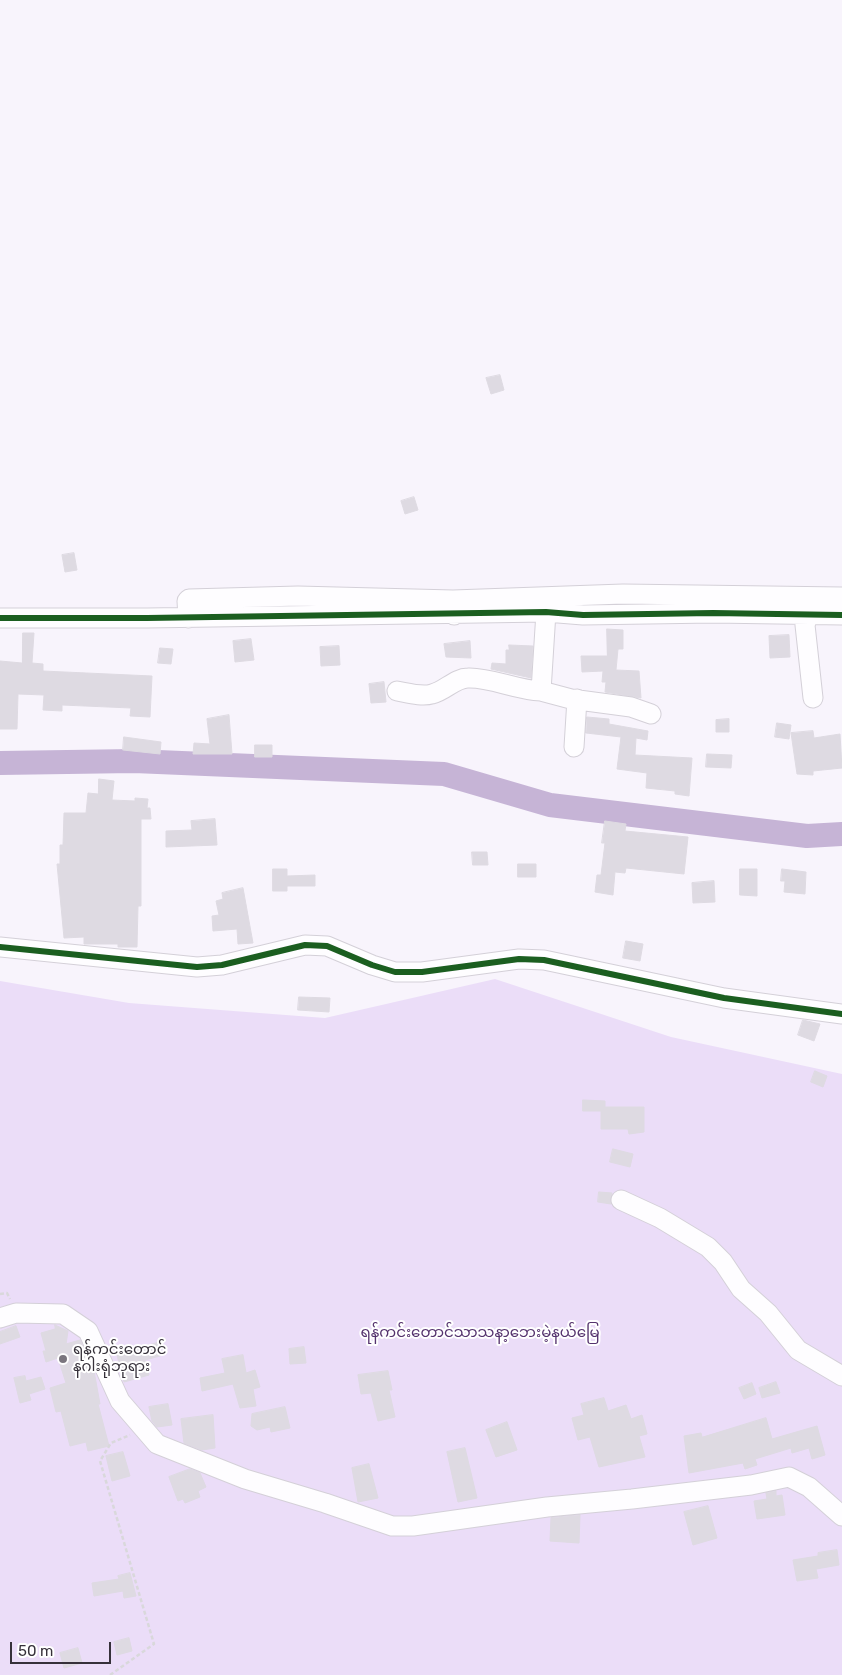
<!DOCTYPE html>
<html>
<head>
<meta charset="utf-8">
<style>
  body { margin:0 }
  #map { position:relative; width:842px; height:1675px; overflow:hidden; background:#f8f4fc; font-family:Rubik,sans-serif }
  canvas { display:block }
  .scale { position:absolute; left:10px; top:1642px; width:101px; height:22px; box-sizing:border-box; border:2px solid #36313a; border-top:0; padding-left:6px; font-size:15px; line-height:18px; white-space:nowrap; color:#36313a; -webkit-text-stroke:4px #fff; paint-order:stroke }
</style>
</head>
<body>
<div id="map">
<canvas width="842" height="1675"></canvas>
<div class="scale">50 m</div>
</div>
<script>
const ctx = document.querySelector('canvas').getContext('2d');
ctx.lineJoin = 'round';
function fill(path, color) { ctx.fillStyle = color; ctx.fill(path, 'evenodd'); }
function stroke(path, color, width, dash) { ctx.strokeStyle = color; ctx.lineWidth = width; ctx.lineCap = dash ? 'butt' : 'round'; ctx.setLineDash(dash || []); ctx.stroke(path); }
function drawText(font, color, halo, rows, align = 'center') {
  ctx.font = font + ' Rubik,"Noto Sans Myanmar",sans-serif'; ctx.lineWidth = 4; ctx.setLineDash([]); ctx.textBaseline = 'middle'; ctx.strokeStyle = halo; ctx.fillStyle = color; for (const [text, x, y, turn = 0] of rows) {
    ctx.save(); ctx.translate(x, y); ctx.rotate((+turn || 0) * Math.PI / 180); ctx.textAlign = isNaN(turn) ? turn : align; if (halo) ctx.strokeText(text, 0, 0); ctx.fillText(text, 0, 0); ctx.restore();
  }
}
const green = new Path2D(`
  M495 979 671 1037 842 1074V1675H0V981L129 1003 325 1018Z`);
const river = new Path2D(`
  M0 763 134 761 444 774 550 805 807 836 842 834`);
const building = new Path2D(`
  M500 375 504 390 491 394 486 378Z
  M414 497 418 510 405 514 401 501Z
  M74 553 77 570 65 572 62 555Z
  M607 629 623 630V649H618L616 670 639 671 641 698 605 692 606 682H602L603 671 582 672 581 656H607Z
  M23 633H34L32 663 43 664V671L152 676 150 717 130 716 131 708 62 705V711L43 710 44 695 18 694 17 729H0V661L22 663Z
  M789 635 790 657 770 658 769 636Z
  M251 639 254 660 235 662 233 641Z
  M470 641 471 658 446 657 444 644Z
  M509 645 533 646 531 678 491 669 492 663 506 664V650H509Z
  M339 646 340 665 321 666 320 647Z
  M160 648 173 649 171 664 158 663Z
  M384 682 386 702 371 703 369 684Z
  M229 715 232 754H193L194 743 210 744 207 719Z
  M587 717 609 719V724L648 731 647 740 636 738 635 755 692 758 689 796 675 794V791L646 788 647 773 617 769 621 737 586 733Z
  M729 719V732H716V720Z
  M777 723 791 725 789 739 775 737Z
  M813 731 814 738 840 734 842 768 813 771V775L797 774 791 733Z
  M124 737 161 742 160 754 123 750Z
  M255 745H272V757H255Z
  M707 754 732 755 731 768 706 767Z
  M99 779 114 781 112 800 135 801V798L148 799 147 808H150L151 819H141V906H138L137 947H118V944H84V937L64 938 57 864H60V845H63L64 813H86L88 793 98 794Z
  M215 819 217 845 166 847V831L192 830 191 821Z
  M605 821 626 824 625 831 688 837 684 874 626 868 625 873 615 872 613 895 595 892 597 875H601L605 843H602Z
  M472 852H487L488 865H473Z
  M518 864H536V877H518Z
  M273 869H287V876L315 875V886H287V891H273Z
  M740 869H757V896L740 895Z
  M782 869 806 872 805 894 784 892 785 881H781Z
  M714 881 715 902 693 903 692 883Z
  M243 888 253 943 238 944 237 929 213 931 212 916 219 915 216 901 223 899 222 893Z
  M626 941 643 944 640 961 623 958Z
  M299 997 330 998 329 1012 298 1010Z
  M803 1020 820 1024 814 1041 798 1035Z
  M815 1071 827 1076 823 1087 811 1082Z
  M583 1100 605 1101V1107H644V1132L629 1134 628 1129H601V1111H583Z
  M613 1149 633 1154 630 1167 610 1162Z
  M599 1192 612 1193 611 1204 598 1202Z
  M55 1325 68 1331 66 1344 80 1340 94 1371 100 1404H98L109 1446 88 1451 86 1442 70 1446 61 1411 56 1412 50 1388 66 1383 58 1358 46 1362 43 1351H46L41 1333 55 1329Z
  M16 1326 20 1337 0 1344V1332Z
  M157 1343 160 1356 145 1360 149 1375 124 1382 117 1355Z
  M304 1347 306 1363 290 1364 289 1349Z
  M243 1355 246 1373 255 1370 260 1387 253 1389 256 1406 240 1408 233 1384 202 1391 200 1378 225 1373 222 1359Z
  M388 1371 392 1390H389L395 1417 378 1421 371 1393 361 1394 358 1375Z
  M25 1376 26 1381 41 1377 45 1389 29 1394 31 1400 20 1403 14 1378Z
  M776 1382 780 1393 762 1398 759 1388Z
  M752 1383 756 1394 744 1399 739 1388Z
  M604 1398 608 1411 626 1405 631 1419 642 1415 647 1434 639 1436 645 1457 599 1467 590 1437 578 1440 572 1418 584 1415 581 1404Z
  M168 1404 172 1425 157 1427 152 1421 149 1407Z
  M285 1407 290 1428 271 1432 270 1427 257 1430 251 1426 252 1414Z
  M213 1415 215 1448 202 1450 184 1443 181 1419Z
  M766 1418 772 1439 817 1426 825 1455 812 1459 809 1448 792 1453 791 1448 755 1459 757 1465 745 1469 743 1463 689 1473 684 1436 701 1433 702 1437Z
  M507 1422 517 1450 496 1457 486 1430Z
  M465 1448 477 1498 458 1502 447 1452Z
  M123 1452 130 1476 112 1481 106 1456Z
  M369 1464 378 1498 358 1502 352 1468Z
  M190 1469 200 1473 206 1487 198 1491 200 1497 185 1503 183 1499 178 1501 169 1477Z
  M776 1491V1496L782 1495 785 1515 757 1519 754 1501 767 1499 766 1493Z
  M708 1506 717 1538 693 1545 684 1512Z
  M580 1515 579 1543 550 1541 551 1518Z
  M837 1550 839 1565 816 1569 818 1578 797 1581 793 1560 818 1556V1553Z
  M130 1573 136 1596 124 1598 123 1591 94 1596 92 1583 119 1579 118 1576Z
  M129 1638 132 1651 117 1655 114 1642Z
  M78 1648 82 1663 64 1668 60 1653Z`);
const path = new Path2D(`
  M0 1294 7 1293 10 1299
  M110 1675 154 1644 100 1461 111 1443 130 1435`);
const minor = new Path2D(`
  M813 614 807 619 805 625 813 698
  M454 615 453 600 623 594 842 597
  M0 618H147L546 612 583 615 713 613 842 615
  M188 618 187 601 189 599 298 596 453 600
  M397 691C408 693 422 697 432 694 445 691 455 678 468 678 490 677 516 690 541 691L546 612
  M541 691 571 699 631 707 651 714
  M574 747 577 699
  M0 947 197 967 222 965 305 945 327 946 372 965 395 972H422L519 959 544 960 724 998 842 1014
  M621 1200 660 1218 708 1247 723 1262 741 1289 768 1313 798 1350 842 1376
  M0 1318 16 1313 63 1314 88 1331 120 1401 157 1444 245 1479 325 1503 392 1526H413L547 1507 632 1499 751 1485 789 1477 809 1487 842 1516`);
const cycleway = new Path2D(`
  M0 618H147L546 612 583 615 713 613 842 615
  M0 947 197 967 222 965 305 945 327 946 372 965 395 972H422L519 959 544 960 724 998 842 1014`);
const markers = [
  [63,1359,5,"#7a757e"]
];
const parkNames = [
  ["ရန်ကင်းတောင်သာသနာ့ဘေးမဲ့နယ်မြေ",480,1333]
];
const poiNames = [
  ["ရန်ကင်းတောင်",73,1350],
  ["နဂါးရုံဘုရား",73,1367]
];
fill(green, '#ebddf8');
stroke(river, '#c6b4d6', 24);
fill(building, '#dedae2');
stroke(building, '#dedae2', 1);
stroke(minor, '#d4d0d8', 21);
stroke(path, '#d9d8db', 2.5, [4, 2.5]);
stroke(minor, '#fefdff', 19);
stroke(cycleway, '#1b5e20', 6);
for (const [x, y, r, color] of markers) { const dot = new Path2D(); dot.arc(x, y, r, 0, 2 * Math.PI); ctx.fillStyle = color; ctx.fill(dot); stroke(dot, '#fff', 2); }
drawText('15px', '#54326d', '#fff', parkNames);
drawText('15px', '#36313a', '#fff', poiNames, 'left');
</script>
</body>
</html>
